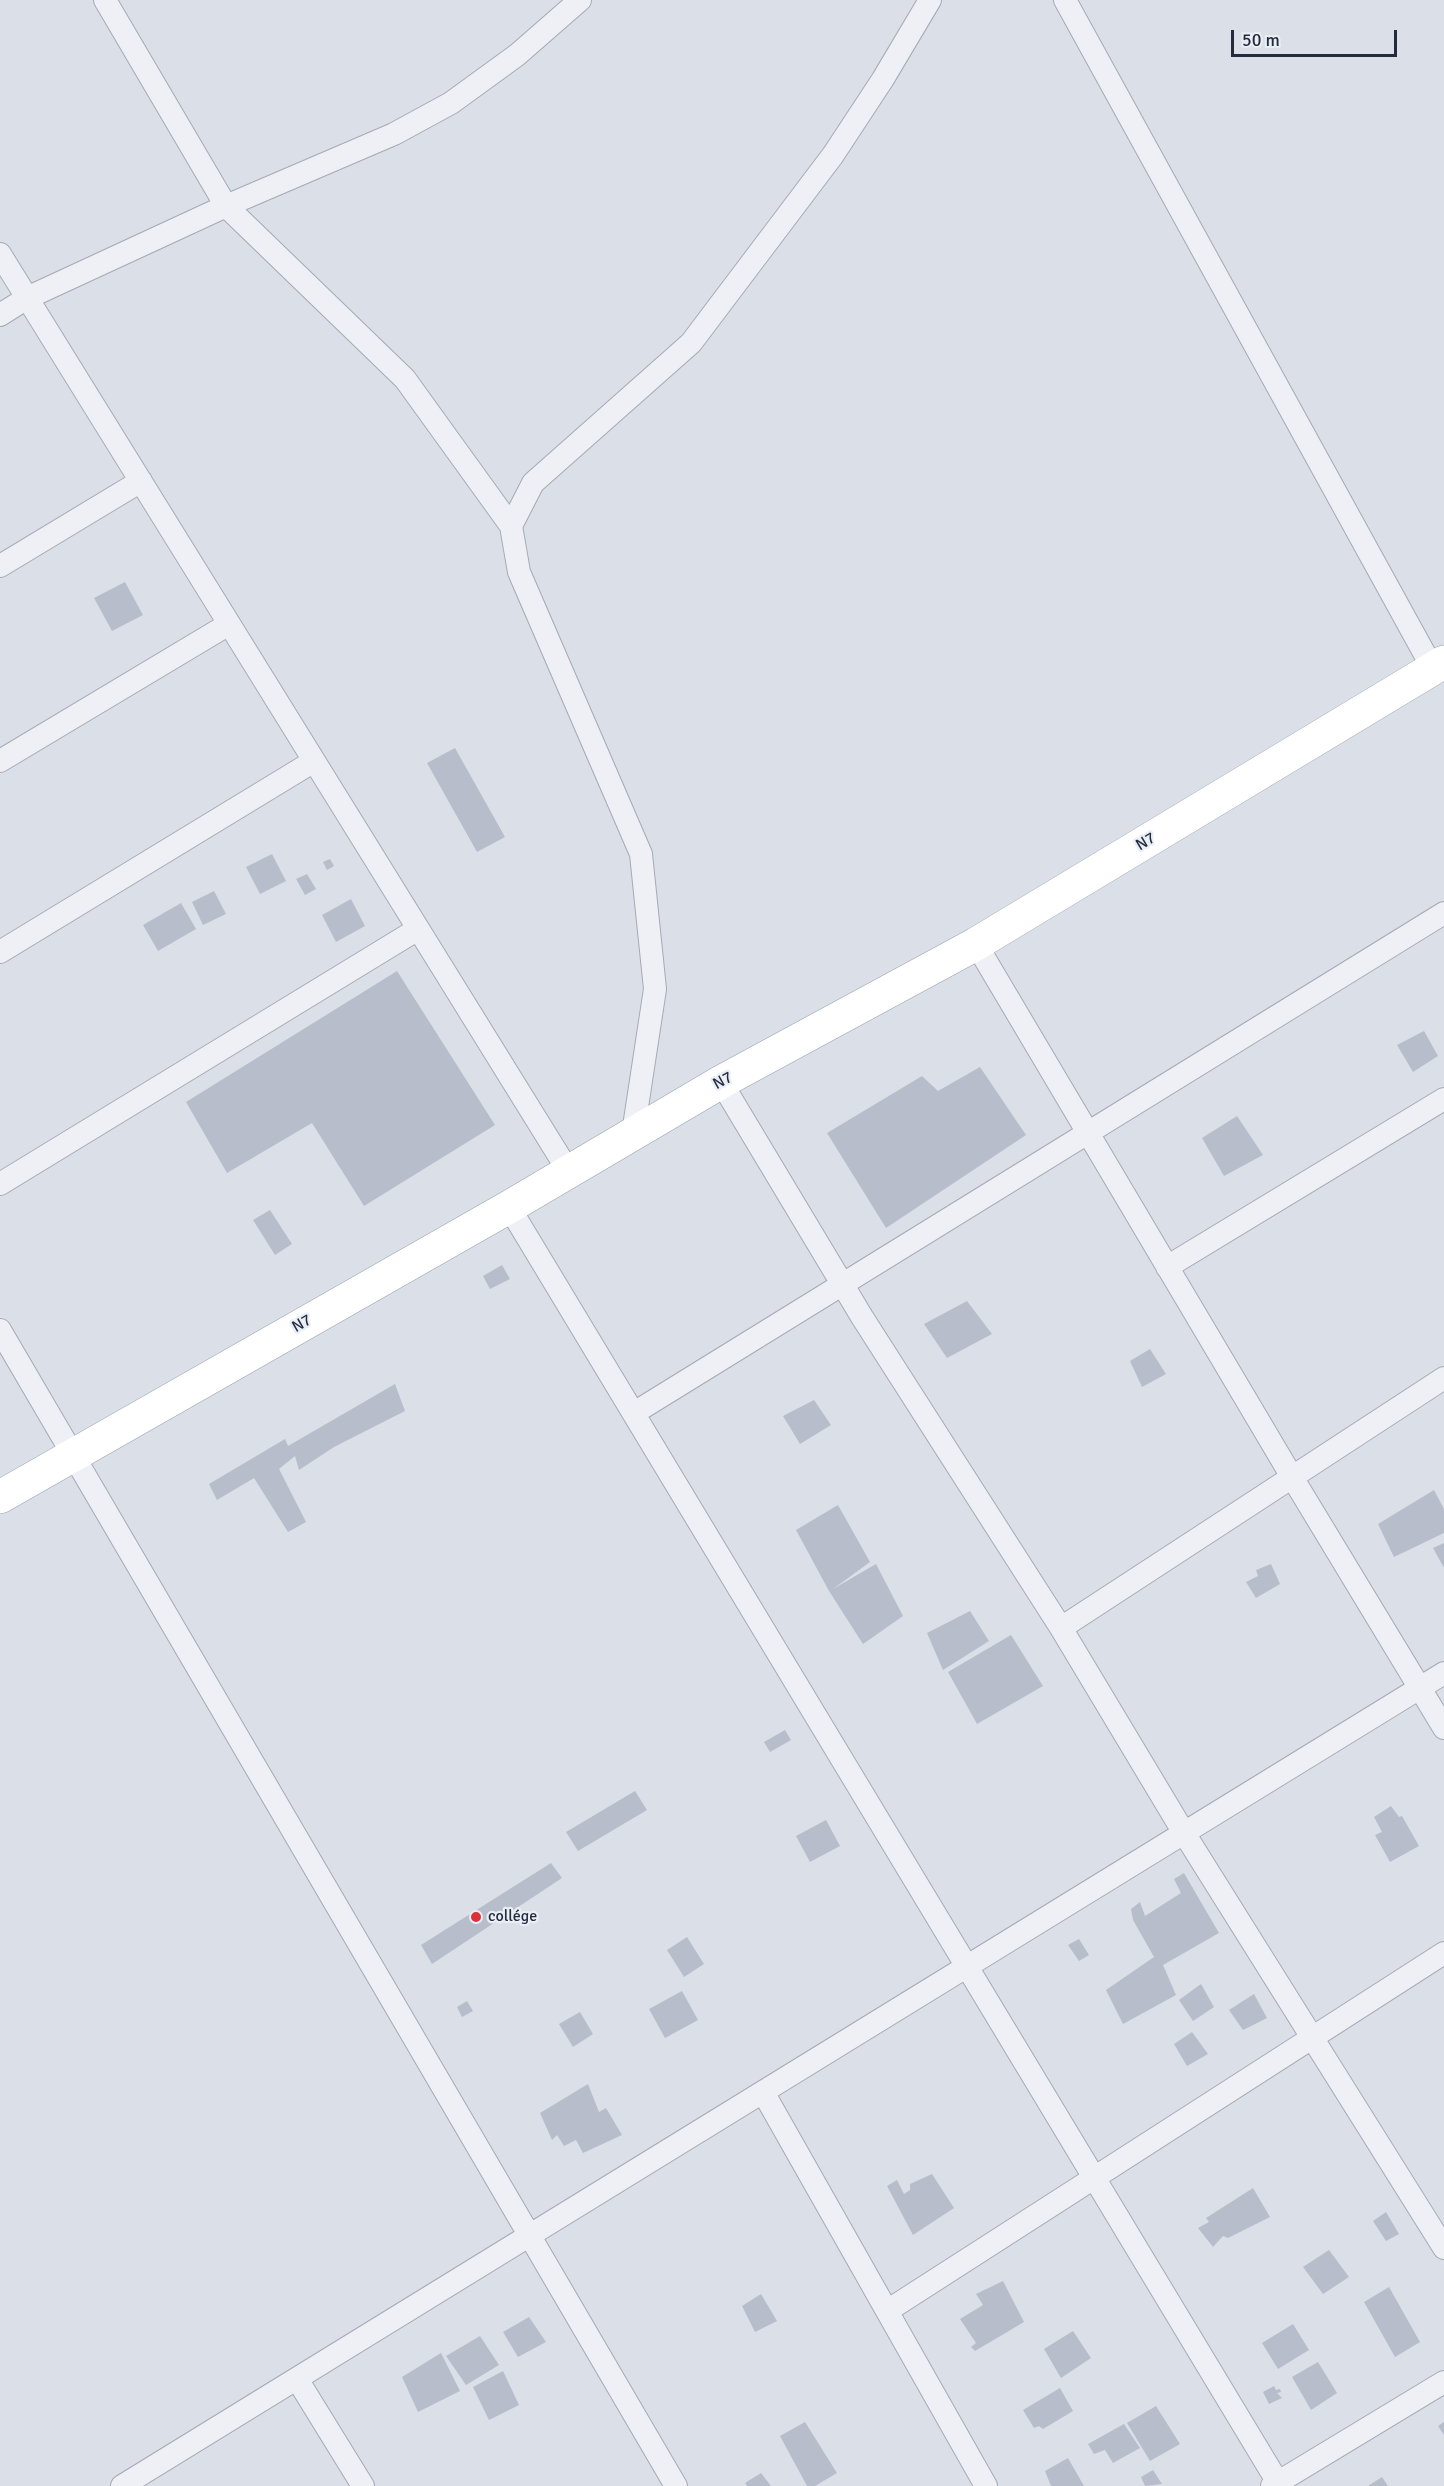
<!DOCTYPE html>
<html>
<head>
<meta charset="utf-8">
<style>
  body { margin:0 }
  #map { position:relative; width:1444px; height:2486px; overflow:hidden; background:#dbdfe7; font-family:Signika,sans-serif }
  canvas { display:block }
  .scale { position:absolute; left:1231px; top:30px; width:166px; height:27px; box-sizing:border-box; border:3px solid #242b3f; border-top:0; padding-left:8px; font-size:18px; line-height:21px; white-space:nowrap; color:#242b3f; -webkit-text-stroke:4px #eaeef5; paint-order:stroke }
</style>
</head>
<body>
<div id="map">
<canvas width="1444" height="2486"></canvas>
<div class="scale">50 m</div>
</div>
<script>
const ctx = document.querySelector('canvas').getContext('2d');
ctx.lineJoin = 'round';
function fill(path, color) { ctx.fillStyle = color; ctx.fill(path, 'evenodd'); }
function stroke(path, color, width, dash) { ctx.strokeStyle = color; ctx.lineWidth = width; ctx.lineCap = dash ? 'butt' : 'round'; ctx.setLineDash(dash || []); ctx.stroke(path); }
function drawText(font, color, halo, rows, align = 'center') {
  ctx.font = font + ' Signika,sans-serif'; ctx.lineWidth = 4.5; ctx.setLineDash([]); ctx.textBaseline = 'middle'; ctx.strokeStyle = halo; ctx.fillStyle = color; for (const [text, x, y, turn = 0] of rows) {
    ctx.save(); ctx.translate(x, y); ctx.rotate((+turn || 0) * Math.PI / 180); ctx.textAlign = isNaN(turn) ? turn : align; if (halo) ctx.strokeText(text, 0, 0); ctx.fillText(text, 0, 0); ctx.restore();
  }
}
const building = new Path2D(`
  M125 582 143 615 112 631 94 598Z
  M455 748 505 837 477 852 427 763Z
  M272 854 286 881 260 894 246 867Z
  M330 859 334 866 327 870 323 862Z
  M307 874 316 889 305 895 296 879Z
  M214 891 226 914 203 925 192 902Z
  M351 899 365 926 336 942 322 915Z
  M181 903 196 929 158 951 143 925Z
  M397 971 495 1125 364 1206 312 1123 227 1173 186 1102Z
  M1424 1031 1438 1056 1413 1072 1397 1045Z
  M980 1067 1026 1135 886 1228 827 1133 922 1076 938 1091Z
  M1237 1116 1263 1155 1224 1176 1202 1138Z
  M270 1210 292 1244 275 1255 253 1220Z
  M502 1265 510 1279 490 1289 483 1276Z
  M967 1301 992 1334 947 1358 924 1324Z
  M1150 1349 1166 1374 1142 1387 1130 1361Z
  M395 1384 405 1411 334 1447 299 1470 295 1456 279 1469 306 1522 288 1532 254 1478 217 1500 209 1484 285 1439 288 1446Z
  M814 1400 831 1425 800 1444 783 1416Z
  M1434 1490 1444 1509V1533L1394 1557 1378 1524Z
  M838 1505 870 1562 833 1589 876 1564 903 1616 863 1644 829 1591 796 1530Z
  M1444 1543V1568L1433 1548Z
  M1271 1564 1280 1584 1256 1598 1246 1582 1258 1576 1256 1570Z
  M970 1611 989 1641 943 1670 927 1633Z
  M1011 1635 1043 1686 977 1724 948 1672Z
  M785 1730 791 1740 770 1752 764 1742Z
  M635 1791 647 1810 578 1851 566 1832Z
  M1391 1806 1399 1817 1402 1816 1419 1846 1390 1862 1375 1835 1382 1832 1374 1817Z
  M826 1820 840 1846 810 1862 796 1836Z
  M551 1863 562 1878 432 1964 421 1945Z
  M1184 1873 1219 1933 1163 1965 1176 1995 1123 2024 1106 1990 1154 1957 1133 1920 1131 1909 1140 1902 1145 1916 1181 1893 1174 1879Z
  M687 1937 704 1964 684 1977 667 1950Z
  M1079 1939 1089 1955 1079 1961 1068 1945Z
  M1201 1984 1214 2007 1193 2021 1179 2000Z
  M682 1991 698 2020 665 2038 649 2009Z
  M1254 1994 1267 2018 1243 2030 1229 2010Z
  M467 2001 473 2011 462 2017 457 2007Z
  M580 2012 593 2034 573 2047 559 2024Z
  M1192 2032 1208 2054 1187 2066 1174 2044Z
  M588 2084 599 2112 606 2108 622 2135 583 2153 576 2140 564 2146 557 2135 552 2140 540 2113Z
  M932 2174 954 2208 913 2235 887 2186 897 2180 904 2194 910 2190V2184Z
  M1253 2188 1270 2217 1228 2238 1223 2236 1213 2247 1198 2228 1209 2222 1206 2218Z
  M1386 2212 1399 2234 1386 2241 1373 2221Z
  M1329 2250 1349 2277 1323 2294 1303 2267Z
  M1003 2281 1024 2322 975 2351 971 2347 976 2343 960 2319 983 2305 976 2294Z
  M1389 2287 1420 2342 1395 2357 1364 2302Z
  M761 2294 777 2321 755 2332 742 2306Z
  M529 2317 546 2342 518 2357 503 2332Z
  M1293 2324 1309 2350 1278 2369 1262 2343Z
  M1073 2331 1091 2358 1061 2378 1044 2349Z
  M480 2336 499 2365 466 2385 446 2356Z
  M441 2353 460 2391 418 2412 402 2377Z
  M1318 2362 1337 2393 1311 2410 1292 2377Z
  M503 2371 519 2405 489 2420 473 2387Z
  M1274 2386 1276 2390 1280 2389 1281 2392 1277 2393 1282 2398 1269 2404 1263 2392Z
  M1060 2388 1073 2411 1043 2429 1039 2426 1034 2428 1023 2410Z
  M1156 2406 1180 2444 1150 2461 1127 2423Z
  M805 2422 837 2473 815 2486H807L780 2436Z
  M1444 2422V2435L1438 2426Z
  M1124 2424 1140 2448 1113 2463 1105 2450 1094 2454 1088 2444Z
  M1068 2458 1084 2486H1051L1045 2471Z
  M1153 2470 1162 2484 1145 2486 1141 2477Z
  M761 2473 771 2486H747L745 2483Z
  M1382 2477 1388 2486H1368Z`);
const street = new Path2D(`
  M105 0 226 206 405 379 511 526
  M1065 0 1433 669
  M0 254 569 1172
  M0 315 27 298 226 206 394 134 451 103 517 55 580 0
  M0 566 141 481
  M0 761 229 624
  M976 944 1292 1477 1444 1728
  M0 952 314 761
  M721 1082 862 1317 1061 1628 1184 1833 1444 2248
  M633 1133 655 989 641 854 519 572 511 526 533 483 691 343 833 155 883 79 930 0
  M0 1184 418 929
  M509 1207 1280 2486
  M1167 1267 1444 1099
  M0 1330 676 2486
  M634 1413 1444 913
  M1061 1628 1444 1378
  M763 2092 986 2486
  M887 2311 1444 1953
  M297 2379 363 2486
  M122 2486 1444 1673
  M1272 2486 1444 2382`);
const primary = new Path2D(`
  M0 1497 509 1207 721 1082 976 944 1444 662`);
const markers = [
  [476,1917,6,"#db313b"]
];
const streetNames = [
  ["N7",1146,842,-31],
  ["N7",723,1081,-29],
  ["N7",302,1324,-30]
];
const poiNames = [
  ["collége",488,1917]
];
fill(building, '#b8bdcb');
stroke(street, '#a4a9b5', 24);
stroke(primary, '#99a2b4', 34);
stroke(street, '#eef0f5', 22);
stroke(primary, '#fff', 33);
for (const [x, y, r, color] of markers) { const dot = new Path2D(); dot.arc(x, y, r, 0, 2 * Math.PI); ctx.fillStyle = color; ctx.fill(dot); stroke(dot, '#eaeef5', 2); }
drawText('16px', '#242b3f', '#eaeef5', streetNames);
drawText('16px', '#242b3f', '#eaeef5', poiNames, 'left');
</script>
</body>
</html>
